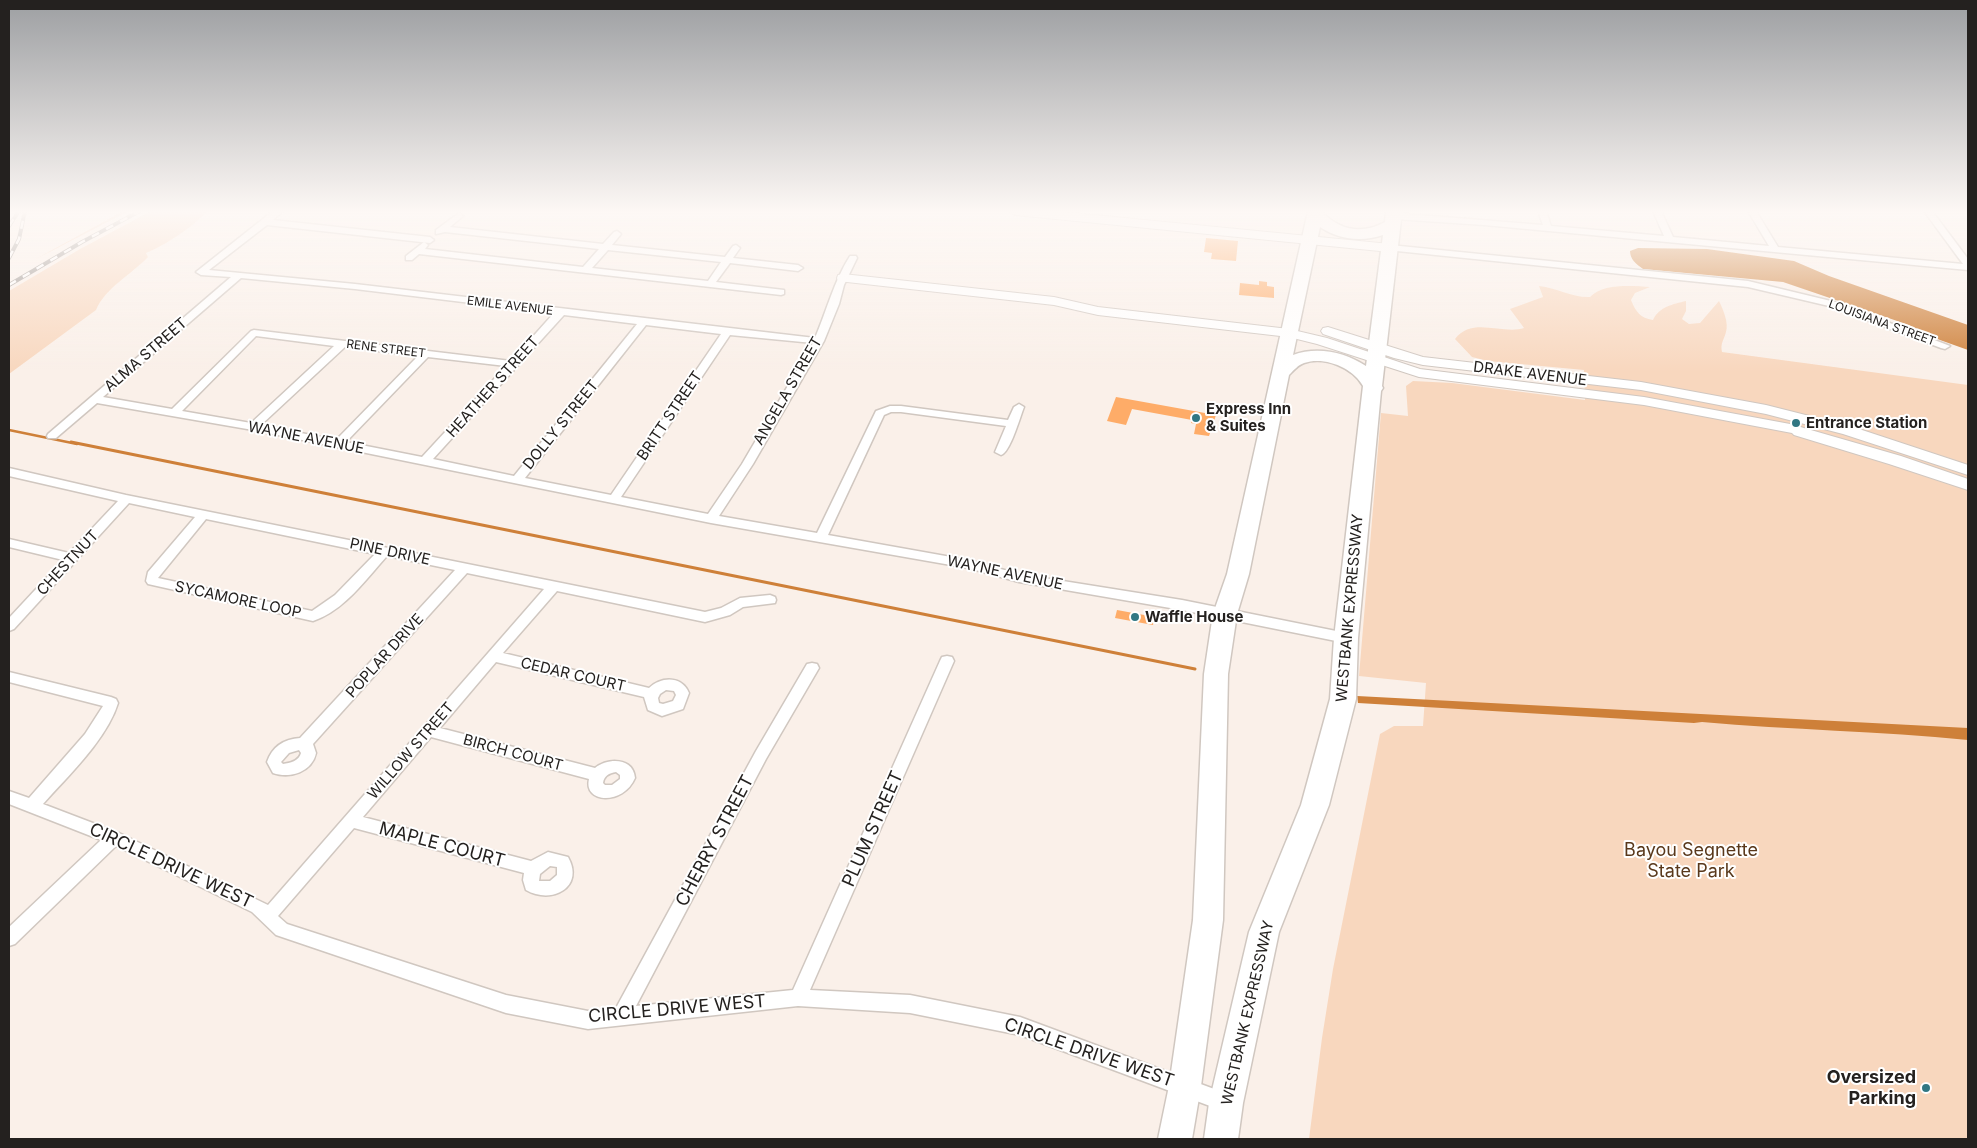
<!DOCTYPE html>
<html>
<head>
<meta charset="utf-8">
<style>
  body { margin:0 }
  #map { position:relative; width:1977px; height:1148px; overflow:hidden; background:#faf0e9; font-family:Inter,sans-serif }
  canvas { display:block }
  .frame { position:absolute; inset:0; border:10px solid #24211f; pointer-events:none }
</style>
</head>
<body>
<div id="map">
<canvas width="1977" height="1148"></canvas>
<div class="frame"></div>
</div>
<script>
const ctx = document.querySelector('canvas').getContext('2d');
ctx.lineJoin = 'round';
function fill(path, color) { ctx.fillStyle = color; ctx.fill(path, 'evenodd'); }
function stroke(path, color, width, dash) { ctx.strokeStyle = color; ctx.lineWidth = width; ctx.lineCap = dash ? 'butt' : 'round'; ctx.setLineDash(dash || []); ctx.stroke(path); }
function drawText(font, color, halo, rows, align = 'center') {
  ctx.font = font + ' Inter,sans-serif'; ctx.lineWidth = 4; ctx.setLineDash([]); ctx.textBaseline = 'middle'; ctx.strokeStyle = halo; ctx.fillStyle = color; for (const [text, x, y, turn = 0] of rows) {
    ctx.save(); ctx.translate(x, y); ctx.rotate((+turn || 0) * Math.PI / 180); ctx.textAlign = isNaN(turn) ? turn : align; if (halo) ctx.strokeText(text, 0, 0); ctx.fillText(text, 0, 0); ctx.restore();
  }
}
const green = new Path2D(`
  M123 211H129L34 260Z
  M151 211H207C195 226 164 246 146 253L148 257C132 274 105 288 96 310L9 374V291L80 249Z
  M1539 286C1557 288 1573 298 1590 297 1603 283 1633 286 1650 287L1635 293 1631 300C1636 312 1640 318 1653 320 1659 307 1673 304 1686 301V311L1682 319 1689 324 1700 323 1719 301C1723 309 1729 323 1726 332 1724 340 1720 343 1722 352L1968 385V1139H1309L1322 1038 1333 969 1380 734 1394 726H1423L1426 683 1359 676 1381 413 1408 416 1406 386 1413 381 1452 383 1585 400 1584 370 1488 361 1472 357 1455 339C1472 316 1503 335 1524 328L1510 309 1543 297Z`);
const water = new Path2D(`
  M1638 248 1707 249 1794 261 1829 276 1968 325V350L1940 340 1906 324 1783 282 1643 269C1636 264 1630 259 1630 251Z
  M1357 696 1968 728V740C1880 731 1791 730 1702 722L1694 723 1358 703Z`);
const streamFar1 = new Path2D(`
  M9 430 77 444`);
const stream = new Path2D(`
  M71 442 1195 669`);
const building = new Path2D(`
  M1206 238 1238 241 1236 261 1211 259 1212 253 1204 252Z
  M1259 281 1267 282V286L1274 287V298L1239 295 1240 283 1259 285Z
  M1116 397 1216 415 1209 436 1194 434 1196 424 1191 423 1192 420 1132 409 1126 425 1107 421Z
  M1117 610 1155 617 1153 625 1115 618Z`);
const street = new Path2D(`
  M273 211H283L273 220 430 237 434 240 430 243 267 225 209 270 355 284 815 338C827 310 834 281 850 256H856L857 258 844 285 839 304 824 341 753 464 719 516 817 533 876 411 890 406H901L1008 420 1014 407 1019 404 1024 407C1020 417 1010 453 1001 455L995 452 1006 426 901 412H891L884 415 828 535 968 560 1019 574 1182 600 1346 633 1351 635 1353 638 1351 641 1346 643 1182 610 1019 582 968 568 711 523 253 430 97 403 56 438H48L47 436 48 434 231 277 201 275 196 272ZM241 278 355 289 554 313 511 361 254 330 251 331 172 409 103 397ZM564 315 637 324 514 476 433 459ZM646 325 721 334 611 495 525 478ZM730 335 813 343 742 464 708 514 621 497ZM256 336 334 346 251 423 182 411ZM345 347 418 356 336 440 261 425ZM428 357 506 366 422 457 346 442Z
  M1538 211H1546L1551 226 1664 236 1653 211H1661L1673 237 1769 246 1748 211H1756L1778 247 1963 264 1924 211H1932L1968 259V270L1484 225 1394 219 1390 216 1394 213 1543 225Z
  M459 213 463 216 450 227 603 244 614 232 617 231 621 234 612 245 725 257 733 246 736 245 740 248 733 258 798 265 803 268 798 271 730 263 716 282 784 290V294L781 295 419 254 412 260H406V256L424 242 428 245 425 249 583 267 599 249 445 232 436 234V230ZM608 250 721 262 708 281 592 268Z
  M1390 245 1748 281 1835 302 1950 346 1945 349 1941 348 1829 306 1748 287 1387 250 1386 248Z
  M9 468 126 495 705 612 721 608 740 598 770 595 775 597 776 600 775 603 743 607 730 615 705 622 557 591 503 653 649 688C662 676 682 676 689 693L683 709 662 716 648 710 644 697 496 662 440 728 595 768C608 758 633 757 635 778 623 806 583 803 589 779L431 737 363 817 531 861 548 852 568 857C585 887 552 905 526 890L523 880 524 873 354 828 278 916 287 924 506 995 588 1011 616 1008 756 751 807 664 812 663 817 664 819 668 766 759 636 1006 793 990 940 661 942 657 947 656 952 657 954 661 810 990 910 995 1020 1017 1233 1096 1235 1103 1233 1110 1226 1112 1020 1035 910 1013 798 1006 588 1029 506 1013 276 935 252 912 116 846 15 944 9 946V927L101 840 9 804V791L29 798 85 734 103 706 9 682V672L111 697 116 699 118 703C107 739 68 776 43 804L119 833 268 905 544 589 467 573 313 744 316 753C312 772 290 779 273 773L267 762C272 747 284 739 300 738L455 570 387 556C366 579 344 611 313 621L148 584 146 581 148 572 195 517 129 503 14 629 9 631V618L63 560 9 547V539L69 553 118 501 9 476ZM206 519 375 554 335 595 312 611 158 578ZM666 690 674 691 676 695 673 701 663 704 659 703 658 698 660 694ZM299 750 301 753C299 761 290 763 283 764L281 762 289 753ZM616 772 620 775V779L612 785H605L603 783C604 776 609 773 616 772ZM550 866 557 867V875L550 881H539L540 874Z`);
const secondary = new Path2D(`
  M1009 211H1053L1390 244 1396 248 1390 252 1015 215Z
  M843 274 1054 297 1098 307 1289 329 1327 338 1420 369 1644 397 1790 424 1901 456 1968 479V490L1889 464 1794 435 1792 433 1644 405 1419 377 1317 344 1289 337 1098 315 1054 305 838 281 837 278 838 275Z
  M1328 327 1423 357 1641 382 1766 405 1853 427 1968 465V475L1843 434 1766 414 1641 390 1423 365 1394 358 1323 334 1321 331 1323 328Z`);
const highway = new Path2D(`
  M1308 211H1323V213C1341 231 1363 234 1385 222L1386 211H1402L1382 386 1383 388 1381 391 1358 638 1356 699 1329 805 1279 932 1243 1103 1238 1139H1204L1209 1103 1249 932 1301 805 1330 699 1334 638 1363 386C1353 368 1325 356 1304 363 1298 365 1294 370 1289 375L1249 574 1237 614 1228 674 1223 920 1201 1086 1192 1139H1158L1169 1086 1193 920 1204 674 1213 614 1227 574ZM1320 227C1339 240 1362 242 1383 235L1366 366C1345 352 1317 346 1293 355Z`);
const rail = new Path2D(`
  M9 226 19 211
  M9 258 19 239 25 211
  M9 285 82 242 140 211`);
const markers = [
  [1196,418,5,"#317783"],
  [1796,423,5,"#317783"],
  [1135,617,5,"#317783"],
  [1926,1088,5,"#317783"]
];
const farStreetnames = [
  ["EMILE AVENUE",510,306,7],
  ["LOUISIANA STREET",1882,323,20],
  ["RENE STREET",386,349,7]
];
const streetNames = [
  ["ALMA STREET",146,355,-41],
  ["DRAKE AVENUE",1530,374,7],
  ["HEATHER STREET",493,387,-48],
  ["ANGELA STREET",788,391,-60],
  ["BRITT STREET",670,416,-56],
  ["DOLLY STREET",561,425,-51],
  ["WAYNE AVENUE",306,438,11],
  ["PINE DRIVE",390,552,12],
  ["CHESTNUT",68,563,-47],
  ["WAYNE AVENUE",1005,573,12],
  ["SYCAMORE LOOP",238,600,12],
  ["WESTBANK EXPRESSWAY",1350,608,-85],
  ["POPLAR DRIVE",385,656,-48],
  ["CEDAR COURT",573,675,13],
  ["WILLOW STREET",411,751,-49],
  ["BIRCH COURT",513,753,15],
  ["WESTBANK EXPRESSWAY",1248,1013,-77]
];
const poiNames = [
  ["Express Inn",1206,409],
  ["& Suites",1206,426],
  ["Entrance Station",1806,423],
  ["Waffle House",1145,617]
];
const nearStreetnames = [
  ["PLUM STREET",873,829,-66],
  ["CHERRY STREET",715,841,-62],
  ["MAPLE COURT",442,845,15],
  ["CIRCLE DRIVE WEST",171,866,25],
  ["CIRCLE DRIVE WEST",677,1009,-5],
  ["CIRCLE DRIVE WEST",1089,1053,19]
];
const nearParknames = [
  ["Bayou Segnette",1691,851],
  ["State Park",1691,872]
];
const nearPoinames = [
  ["Oversized",1916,1078],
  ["Parking",1916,1099]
];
fill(green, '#f8d7be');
fill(water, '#ce8039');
stroke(streamFar1, '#ce8039', 2.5);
stroke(stream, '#ce8039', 3);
fill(building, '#feac68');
stroke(street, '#d0c7c0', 3);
stroke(secondary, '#d0c7c0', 2);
stroke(highway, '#d0c7c0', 3);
fill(street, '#fff');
fill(secondary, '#fff');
fill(highway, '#fff');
stroke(rail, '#958e89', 4);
stroke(rail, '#fff', 2.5, [8]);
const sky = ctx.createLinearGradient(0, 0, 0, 372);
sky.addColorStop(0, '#9d9fa2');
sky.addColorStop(0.57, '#fdf8f5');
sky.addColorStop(1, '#fdf8f500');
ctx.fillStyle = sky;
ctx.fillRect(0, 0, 1977, 372);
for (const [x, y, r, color] of markers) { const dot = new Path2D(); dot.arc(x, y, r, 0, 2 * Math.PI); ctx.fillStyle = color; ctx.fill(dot); stroke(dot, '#fff', 2); }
drawText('12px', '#24211f', '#fff', farStreetnames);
drawText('15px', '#24211f', '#fff', streetNames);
drawText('bold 15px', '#24211f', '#fff', poiNames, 'left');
drawText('18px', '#24211f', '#fff', nearStreetnames);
drawText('18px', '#59381b', '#fff', nearParknames);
drawText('bold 18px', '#24211f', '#fff', nearPoinames, 'right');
</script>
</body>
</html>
